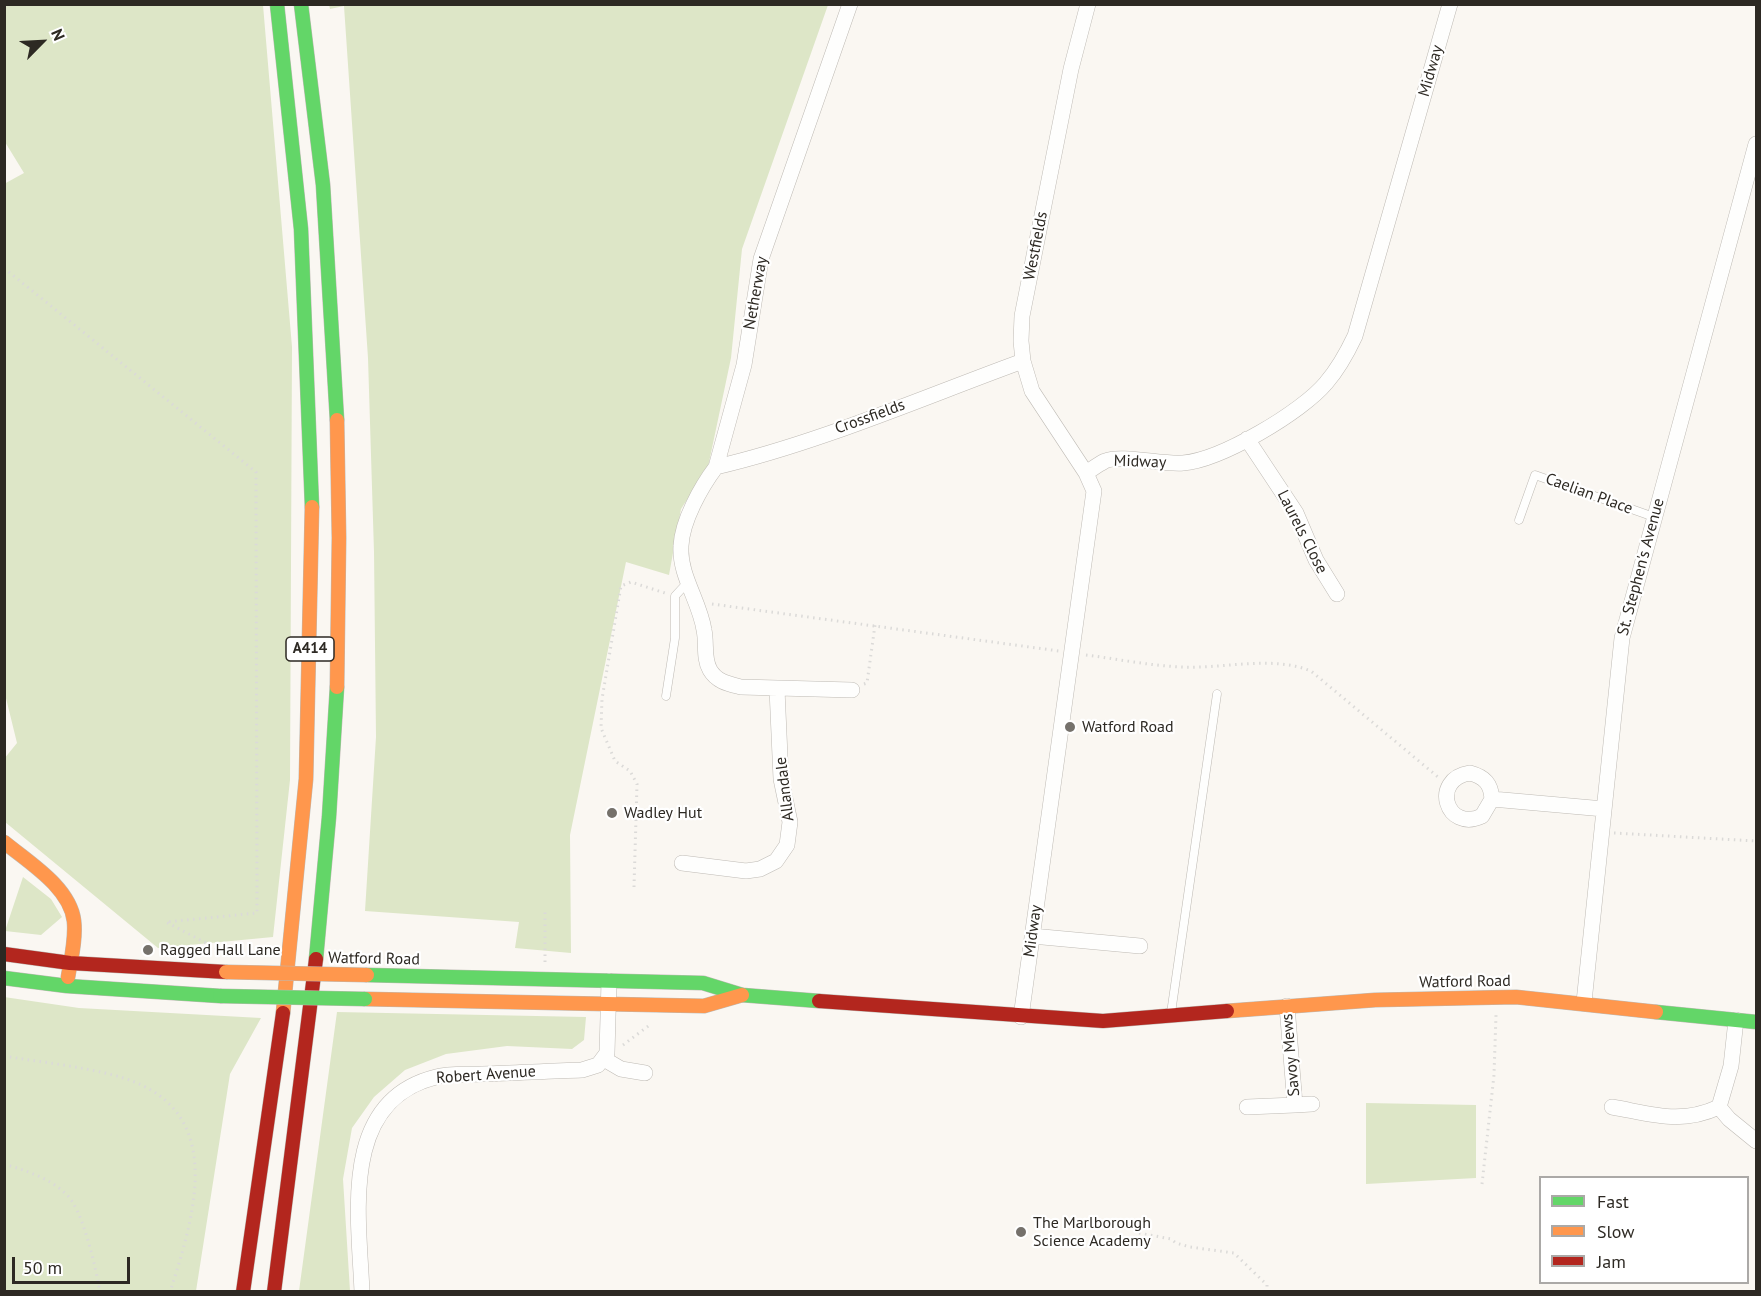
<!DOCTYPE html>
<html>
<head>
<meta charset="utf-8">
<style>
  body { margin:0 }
  #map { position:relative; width:1761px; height:1296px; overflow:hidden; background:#faf7f2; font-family:"PT Sans",sans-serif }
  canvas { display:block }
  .frame { position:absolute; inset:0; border:6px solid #2d2923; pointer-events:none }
  .legend { position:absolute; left:1539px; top:1176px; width:210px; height:108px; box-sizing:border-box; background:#fff; border:2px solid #aba9a7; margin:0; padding:8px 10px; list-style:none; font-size:18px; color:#2d2923 }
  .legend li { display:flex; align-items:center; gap:12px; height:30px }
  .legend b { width:30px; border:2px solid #aba9a7 }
  .north { position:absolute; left:12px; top:12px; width:60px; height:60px; -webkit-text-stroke:4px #fff; paint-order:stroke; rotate:66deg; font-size:16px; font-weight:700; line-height:24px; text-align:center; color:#2d2923 }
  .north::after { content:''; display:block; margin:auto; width:21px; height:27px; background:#2d2923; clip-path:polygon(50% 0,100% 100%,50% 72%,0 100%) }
  .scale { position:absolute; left:12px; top:1257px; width:118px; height:27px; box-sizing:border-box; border:3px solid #2d2923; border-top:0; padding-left:8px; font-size:18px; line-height:21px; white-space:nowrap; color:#2d2923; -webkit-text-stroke:4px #fff; paint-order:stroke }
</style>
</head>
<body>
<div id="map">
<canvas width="1761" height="1296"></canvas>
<div class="frame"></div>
<ul class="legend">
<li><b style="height:8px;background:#63d668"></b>Fast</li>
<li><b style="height:8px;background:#ff974d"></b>Slow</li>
<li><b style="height:8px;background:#b3261e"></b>Jam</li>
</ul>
<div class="north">N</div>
<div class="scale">50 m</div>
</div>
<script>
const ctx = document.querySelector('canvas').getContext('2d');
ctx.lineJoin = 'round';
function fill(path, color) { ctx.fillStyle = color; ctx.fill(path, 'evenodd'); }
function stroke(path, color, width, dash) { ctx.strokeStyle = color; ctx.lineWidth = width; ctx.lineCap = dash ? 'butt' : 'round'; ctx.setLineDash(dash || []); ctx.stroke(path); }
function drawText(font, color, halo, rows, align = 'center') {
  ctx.font = font + ' "PT Sans",sans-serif'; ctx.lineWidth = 4.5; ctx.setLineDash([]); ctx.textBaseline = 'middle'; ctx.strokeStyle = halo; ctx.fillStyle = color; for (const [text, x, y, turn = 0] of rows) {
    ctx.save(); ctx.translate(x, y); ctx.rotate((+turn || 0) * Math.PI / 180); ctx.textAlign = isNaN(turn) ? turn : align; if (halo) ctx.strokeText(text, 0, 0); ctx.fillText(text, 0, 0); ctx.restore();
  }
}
const green = new Path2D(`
  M5 5H263L292 347 290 780 273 937 158 948 5 822 4 759 17 743 4 690V184L24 173 5 142Z
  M329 5H828L742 249 731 358 708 467 681 509 669 575 626 562 570 835 571 953 515 948 519 922 365 911 376 737 374 552 368 358 344 6 330 9Z
  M23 877 51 899 62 917 41 935 5 931Z
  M4 997 79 1008 261 1018 230 1074 196 1291H5Z
  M337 1012 586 1017 584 1040 572 1049 507 1046 446 1054 405 1070 374 1097 352 1128 343 1179 350 1291H299Z
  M1366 1103 1476 1105V1178L1366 1184Z`);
const path = new Path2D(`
  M4 268 256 472 257 913 166 922 225 953
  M712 604 1059 651
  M1086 655C1118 659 1151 666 1183 667 1224 669 1271 655 1311 671L1438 777
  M864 684 867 683 875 625
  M1614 833 1756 841
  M634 887 637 784 630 771 615 761 601 728 602 699 621 586 631 582 665 593
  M545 962V911
  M623 1045 651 1024
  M4 1056C40 1062 78 1066 113 1075 228 1104 197 1208 170 1292
  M4 1164C27 1171 50 1178 67 1195 83 1210 96 1269 100 1292
  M1482 1184 1494 1075 1496 1015
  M1139 1233 1171 1239 1176 1243 1190 1247 1234 1253 1267 1285V1292`);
const lane = new Path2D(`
  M1519 520 1535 475 1654 517
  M666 696 675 638V596L688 582
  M1171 1013 1217 694`);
const street = new Path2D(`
  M850 4 761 259 744 365 716 467C701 487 682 521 681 546 679 575 700 602 704 630 707 643 703 658 710 670 717 682 729 684 741 687L852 690
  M1247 439 1296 513 1316 560 1337 594
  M716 467C819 443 924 397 1023 361
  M1086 473C1092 469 1099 464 1105 461 1121 454 1163 465 1183 463 1221 460 1302 412 1326 383 1339 368 1347 353 1355 336L1450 4
  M1492 799 1482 816C1446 833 1430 779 1470 773 1485 777 1491 784 1492 799L1604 809
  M682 863 746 871 760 869 776 861 787 845 790 822 781 779 777 689
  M1032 936 1140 946
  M1584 1002 1622 638 1756 144
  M1287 1006 1295 1105 1312 1104
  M1021 1017 1094 491 1086 473 1032 391 1023 361 1021 341 1022 316 1071 69 1088 4
  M1736 1020 1731 1066 1719 1107 1729 1119 1756 1141
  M604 1059 621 1069 645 1073
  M1247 1107 1295 1105
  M1612 1107C1652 1114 1680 1125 1719 1107
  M362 1292C359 1216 339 1101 436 1077 450 1073 467 1075 482 1074 515 1073 549 1071 582 1070L598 1065 607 1053 609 981`);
const fast = new Path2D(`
  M277 4 301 229 312 507
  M301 4 323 185 337 420
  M316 959 329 817 337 687
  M367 975 703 983 742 995 819 1001
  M4 978 67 986 220 996
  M1656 1012 1756 1022`);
const slow = new Path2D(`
  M337 687 339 538 337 420
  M4 842C28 862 70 887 74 921 76 939 71 959 68 977
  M365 999 704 1006 742 995
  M1227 1011 1375 1000 1516 997 1656 1012
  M283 1013 306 779 312 507`);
const jam = new Path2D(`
  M4 954 70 963 226 972
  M819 1001 1103 1021 1227 1011
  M243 1292 283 1013
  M274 1292 316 959`);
const fastBridge = new Path2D(`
  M220 996 365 999`);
const slowBridge = new Path2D(`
  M226 972 367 975`);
const markers = [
  [1070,727,6,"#75716b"],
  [612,813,6,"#75716b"],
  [148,950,6,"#75716b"],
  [1021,1232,6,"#75716b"]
];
const shields = [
  [310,649,48]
];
const shieldNames = [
  ["A414",310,649]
];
const streetNames = [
  ["Midway",1431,71,-74],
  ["Westfields",1036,246,-79],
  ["Netherway",756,293,-80],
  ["Crossfields",870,417,-20],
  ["Midway",1140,462,2],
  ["Caelian Place",1589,494,20],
  ["Laurels Close",1302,532,63],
  ["St. Stephen's Avenue",1641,567,-75],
  ["Allandale",785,789,-97],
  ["Midway",1033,931,-82],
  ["Watford Road",374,959,1],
  ["Watford Road",1465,982,-1],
  ["Savoy Mews",1291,1055,-95],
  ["Robert Avenue",486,1075,-4]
];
const poiNames = [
  ["Watford Road",1082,727],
  ["Wadley Hut",624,813],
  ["Ragged Hall Lane",160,950],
  ["The Marlborough",1033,1223],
  ["Science Academy",1033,1241]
];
fill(green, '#dde6c7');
stroke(lane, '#bebab4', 9);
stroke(street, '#bebab4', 16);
stroke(fast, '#bebab4', 15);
stroke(slow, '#bebab4', 15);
stroke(jam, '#bebab4', 15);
stroke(path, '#dbdad8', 3, [1.5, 4.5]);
stroke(lane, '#fefefd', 8);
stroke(street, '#fefefd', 15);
stroke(fast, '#63d668', 14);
stroke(slow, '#ff974d', 14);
stroke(jam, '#b3261e', 14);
stroke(fastBridge, '#bebab4', 15, []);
stroke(slowBridge, '#bebab4', 15, []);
stroke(fastBridge, '#63d668', 14);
stroke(slowBridge, '#ff974d', 14);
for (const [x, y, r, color] of markers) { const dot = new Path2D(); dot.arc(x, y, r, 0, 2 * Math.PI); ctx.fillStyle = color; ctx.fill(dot); stroke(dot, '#fff', 2); }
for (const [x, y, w] of shields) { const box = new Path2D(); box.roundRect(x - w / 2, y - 12, w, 24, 4.5); ctx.fillStyle = '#fff'; ctx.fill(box); stroke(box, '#2d2923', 1.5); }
drawText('bold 15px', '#2d2923', null, shieldNames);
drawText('16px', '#2d2923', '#fff', streetNames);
drawText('16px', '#2d2923', '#fff', poiNames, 'left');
</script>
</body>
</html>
